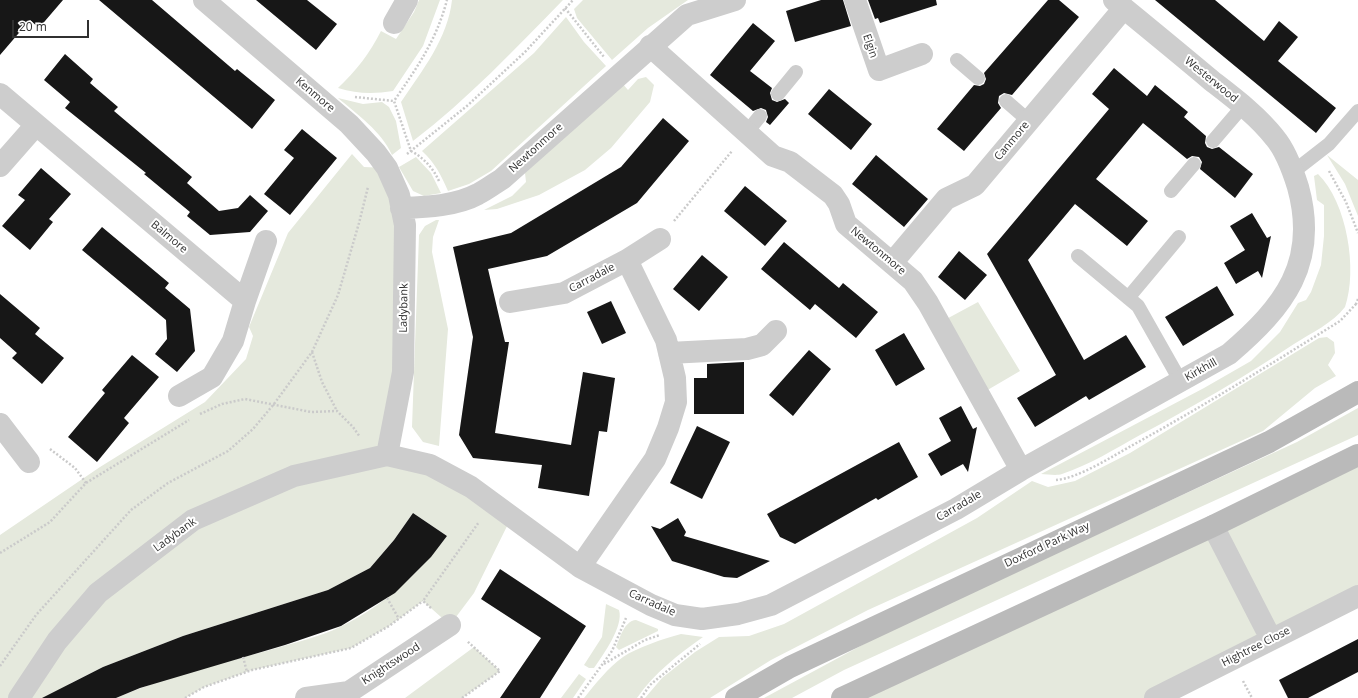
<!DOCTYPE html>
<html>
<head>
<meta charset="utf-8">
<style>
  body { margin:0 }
  #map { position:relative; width:1358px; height:698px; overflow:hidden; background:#fff; font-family:"Open Sans",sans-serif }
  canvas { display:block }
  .scale { position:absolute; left:12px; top:20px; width:77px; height:18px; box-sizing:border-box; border:2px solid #303030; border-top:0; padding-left:5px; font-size:12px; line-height:14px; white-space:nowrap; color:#303030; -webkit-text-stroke:3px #fff; paint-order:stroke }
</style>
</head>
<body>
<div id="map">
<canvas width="1358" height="698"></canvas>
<div class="scale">20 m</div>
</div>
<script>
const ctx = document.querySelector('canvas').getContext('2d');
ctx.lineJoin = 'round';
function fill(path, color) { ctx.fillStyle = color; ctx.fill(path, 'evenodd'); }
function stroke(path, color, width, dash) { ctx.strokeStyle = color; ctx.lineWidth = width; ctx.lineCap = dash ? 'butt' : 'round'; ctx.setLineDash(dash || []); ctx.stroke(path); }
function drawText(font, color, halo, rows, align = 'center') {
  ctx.font = font + ' "Open Sans",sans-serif'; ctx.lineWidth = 4; ctx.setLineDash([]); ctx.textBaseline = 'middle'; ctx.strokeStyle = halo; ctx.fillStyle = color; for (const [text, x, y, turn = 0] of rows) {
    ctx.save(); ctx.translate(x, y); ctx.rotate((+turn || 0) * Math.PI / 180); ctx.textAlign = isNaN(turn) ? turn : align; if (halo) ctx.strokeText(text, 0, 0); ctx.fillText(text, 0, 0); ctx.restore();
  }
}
const green = new Path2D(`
  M419 0H440L423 46 393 91C374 94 357 94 338 88 356 71 370 53 381 31L396 39 414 12Z
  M452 0H563C515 49 468 99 413 141L401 102C422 71 448 38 452 0Z
  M583 0H688L648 28 612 60 577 18 574 9Z
  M566 17 584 42 606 66 491 171 469 184 448 191C441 175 435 163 422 151L534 53Z
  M646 77 654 85 650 102 611 148 585 170 539 195 497 209 484 210 512 196 526 182 525 173 622 83 628 90 638 79Z
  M338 98 363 104 382 102 389 107 396 121 401 148 392 155C381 131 358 115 338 98Z
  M352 154 364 167 387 168 405 225 387 455 512 516 474 593 450 625 423 601 389 626 351 648 252 670 204 687 185 698H116C165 677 218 664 270 650 293 643 320 637 342 626 384 605 419 574 447 536L413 513 394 540 370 568 328 590 183 636 103 667 71 683 58 698H0V535L100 467 205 402 246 359 253 336 249 327 288 233Z
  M1327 155 1358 180V216L1345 184Z
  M416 157 431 173 441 193 424 196 413 191 399 167Z
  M1318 174C1347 202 1358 270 1345 307 1333 323 1311 333 1294 344 1244 377 1193 407 1140 435 1115 449 1089 465 1062 474 1056 476 1047 474 1041 474L1204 388 1251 361 1280 332 1298 303 1306 300 1311 292 1321 265 1324 236V205L1317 200 1314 176Z
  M436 220H439L433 237 432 252 448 329 439 446 423 442 412 427 419 235 425 226Z
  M978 302 1020 371 979 395 939 323Z
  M1327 337 1334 342 1335 353 1328 365 1336 376 1315 388 1263 431 868 610 771 660 710 698H645L662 678 695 652 719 637 749 636 784 624 977 518 1032 481 1048 487 1075 481 1130 453 1319 338Z
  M1358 408V435L844 670 792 698H764L890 630 1297 442Z
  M1358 455V596L1155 698H842Z
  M606 604 619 610C624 626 603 655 594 668H589L584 665 602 637Z
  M636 620 658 629V631L619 650 616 647C620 638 624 621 636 620Z
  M681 634 703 637C678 655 654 673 637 698H584C595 684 608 668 623 657 638 647 663 639 681 634Z
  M474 647 500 671 462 698H405Z
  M579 674 586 679 573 698H561Z`);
const building = new Path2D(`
  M0 0H63L39 28 30 20 0 55Z
  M99 0H152L235 71 237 69 275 100 252 129Z
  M256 0H307L337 24 316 50Z
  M821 0H843L851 26 795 42 786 11Z
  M868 0H936L937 5 880 23 878 18 875 19Z
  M1048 0H1059L1079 17 1012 95 1004 93 999 96 998 103 1001 108 964 151 937 129 974 85 980 86 984 84 986 79 984 73Z
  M1155 0H1215L1264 41 1279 21 1298 37 1278 61 1336 108 1316 133Z
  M753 23 775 41 750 71 772 88 770 93 772 100 777 102 785 99 789 103 770 125 766 122 768 117 766 110 761 108 753 111 710 75Z
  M65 54 93 79 90 83 118 107 114 111 192 177 187 183 219 211 238 208 250 195 268 211 250 232 210 235 187 216 190 212 144 174 146 173 65 108 70 102 44 80Z
  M1114 68 1147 96 1155 85 1188 112 1184 117 1206 136 1205 143 1207 147 1212 149 1219 147 1253 174 1235 198 1200 169 1202 162 1199 157 1192 156 1187 159 1143 123 1096 179 1148 221 1127 246 1075 204 1028 260 1084 360 1126 335 1146 367 1089 400 1086 396 1035 427 1017 398 1056 375 987 254 1109 109 1092 94Z
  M829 89 872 124 851 150 808 114Z
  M663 118 689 141 637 203 547 256 488 269 505 342H509L495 433 571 445 583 372 615 378 607 432 599 431 589 496 538 488 542 465 473 458 459 435 473 337 453 247 511 233 621 167Z
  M302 129 337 158 290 215 264 194 294 158 284 150Z
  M876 155 928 199 904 227 852 184Z
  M41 168 71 194 49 219 53 222 30 250 2 226 25 200 18 195Z
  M745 186 787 221 765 246 724 211Z
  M1252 213 1267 238 1271 236 1262 278 1258 271 1236 284 1224 263 1245 250 1230 226Z
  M102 227 169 283 165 288 190 309 195 351 177 372 155 354 167 339 166 320 82 250Z
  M784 242 839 288 843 283 878 312 856 338 815 304 810 310 761 269Z
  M959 251 987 275 965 300 938 277Z
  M702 255 728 277 699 311 673 289Z
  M1217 286 1234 315 1183 346 1165 317Z
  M0 294 40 328 35 334 64 358 42 384 12 358 17 353 0 338Z
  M611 301 626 333 602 344 587 312Z
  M904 333 925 369 896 386 875 350Z
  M809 350 831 369 793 416 769 395Z
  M132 355 159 377 124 418 129 423 97 462 68 437 105 393 102 390Z
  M744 362V414H694V378H707V364Z
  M961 406 973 429 977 427 968 472 963 464 941 476 928 454 951 441 939 418Z
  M697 426 730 442 702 499 670 483Z
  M899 442 918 477 878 500 876 498 795 544 780 537 767 514Z
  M413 513 447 536 431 557 395 593 341 626 285 645 140 688 116 698H42L103 667 183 636 328 590 370 568 394 540Z
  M678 518 686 532 684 536 770 561 737 578 724 577 672 561 651 526 660 529Z
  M500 569 586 626 540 698H500L541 638 481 599Z
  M1358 639V672L1308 698H1288L1279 680Z`);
const path = new Path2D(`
  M565 8 604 57
  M355 97 394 101
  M407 154 468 105 525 52 573 0
  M1329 171 1346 202 1358 233
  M439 181C433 168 424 158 411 151L394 101C418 66 436 41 447 0
  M674 221 732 151
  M1358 299 1356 304 1358 305
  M312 352 322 382 337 411
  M200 414 222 404 245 399 311 412 337 411 353 427 360 437
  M50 449 75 468 86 483
  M1056 480C1079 478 1111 457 1131 446 1202 407 1271 364 1340 321L1356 304
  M0 553 50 522 86 483 189 420
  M387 598 399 619
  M431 608 423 601 479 522
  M243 657 247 672
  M604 664 645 640 660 635
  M0 666 36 615 131 510 168 483 228 451 253 429 274 404 312 352 338 295 359 223 368 187
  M1243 681 1252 698
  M185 698 204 687 252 670 351 648 389 626 423 601
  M462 698 500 671 467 641
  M578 698 612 651 626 618
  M641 698 650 685 700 644`);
const service = new Path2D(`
  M957 60 978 78
  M778 94 796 72
  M1006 101 1029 121
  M747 132 760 116
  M1213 141 1243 106
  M1293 172 1329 144 1358 111
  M1171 191 1194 164
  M1078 256 1138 306 1181 382
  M1128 298 1179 237`);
const minor = new Path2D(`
  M204 0 349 124 376 153 387 168 399 195 405 225 403 372 387 455
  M855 0 879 70 922 54
  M394 23 407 0
  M650 46 773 156 790 162 833 195 839 204 846 224 913 281 928 303 1021 470
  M0 94 245 301 233 341 212 377 179 396
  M0 166 36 125
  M401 208C426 207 456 206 478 194 486 190 494 184 502 179L687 15 735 0
  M892 263 946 199 975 185 1124 8
  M245 301 266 241
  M510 302 564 293 627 260 660 239
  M669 353 747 349 762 345 776 331
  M0 424 29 462
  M1213 526 1271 639
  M580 567 655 459 668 428 676 402 675 378 666 340 627 260
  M19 698 57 641 98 593 193 520 294 476 387 455 430 465 471 487 580 567 651 605 675 615 702 619 738 614 771 605 956 509 1021 470 1229 354C1284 307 1319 263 1298 187 1293 171 1286 151 1275 138 1258 116 1234 98 1212 81 1180 54 1147 27 1114 0
  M306 698 349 692 450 625
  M1155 698 1358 596`);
const secondary = new Path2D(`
  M736 698 790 667 1269 442 1358 392
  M842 698 1213 526 1358 455`);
const streetNames = [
  ["Elgin",870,46,71],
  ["Westerwood",1211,80,39],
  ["Kenmore",315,95,40],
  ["Canmore",1012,141,-50],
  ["Newtonmore",536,148,-42],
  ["Balmore",169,237,40],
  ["Newtonmore",878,251,40],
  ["Carradale",592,278,-28],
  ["Ladybank",404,308,-89],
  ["Kirkhill",1201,370,-29],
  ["Carradale",959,506,-30],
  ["Ladybank",175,535,-36],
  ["Doxford Park Way",1047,545,-25],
  ["Carradale",652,603,24],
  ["Hightree Close",1256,647,-27],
  ["Knightswood",391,664,-33]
];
fill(green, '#e5e9dd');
fill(building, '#171717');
stroke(path, '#cacaca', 2.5, [2, 2]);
stroke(service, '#cdcdcd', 14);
stroke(minor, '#cdcdcd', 22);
stroke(secondary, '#bababa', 22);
drawText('11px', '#303030', '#fff', streetNames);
</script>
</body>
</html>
